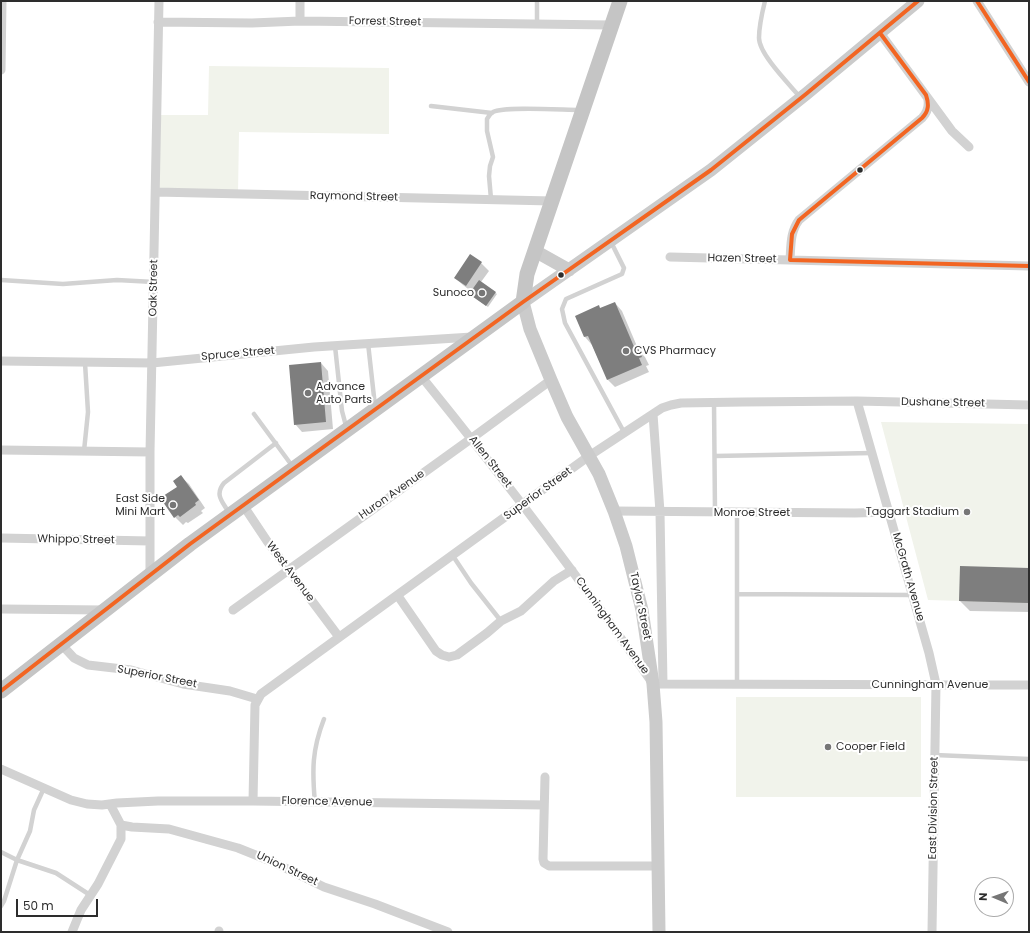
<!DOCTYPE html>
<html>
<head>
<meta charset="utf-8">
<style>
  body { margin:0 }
  #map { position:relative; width:1030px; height:933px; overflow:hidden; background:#fff; font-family:Poppins,sans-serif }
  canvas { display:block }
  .frame { position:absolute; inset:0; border:2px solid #2d2d2d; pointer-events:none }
  .north { position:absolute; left:974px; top:877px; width:40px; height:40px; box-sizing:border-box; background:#fff; border:1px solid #ababab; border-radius:50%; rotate:272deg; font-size:11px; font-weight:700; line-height:16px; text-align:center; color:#2d2d2d }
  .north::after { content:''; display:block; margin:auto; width:14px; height:18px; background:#767676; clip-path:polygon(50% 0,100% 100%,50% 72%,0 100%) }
  .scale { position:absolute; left:16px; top:899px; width:82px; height:18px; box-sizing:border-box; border:2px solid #2d2d2d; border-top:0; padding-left:5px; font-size:12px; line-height:14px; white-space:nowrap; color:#2d2d2d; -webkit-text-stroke:3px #fff; paint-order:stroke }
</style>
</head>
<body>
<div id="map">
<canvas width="1030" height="933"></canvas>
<div class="frame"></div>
<div class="north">N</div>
<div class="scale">50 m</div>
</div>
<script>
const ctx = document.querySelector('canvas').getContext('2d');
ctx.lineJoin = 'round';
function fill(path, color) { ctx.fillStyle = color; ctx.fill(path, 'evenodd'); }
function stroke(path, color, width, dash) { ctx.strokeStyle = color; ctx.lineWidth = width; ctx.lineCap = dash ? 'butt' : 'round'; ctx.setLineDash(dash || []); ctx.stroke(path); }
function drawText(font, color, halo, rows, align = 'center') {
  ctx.font = font + ' Poppins,sans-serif'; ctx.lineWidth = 4; ctx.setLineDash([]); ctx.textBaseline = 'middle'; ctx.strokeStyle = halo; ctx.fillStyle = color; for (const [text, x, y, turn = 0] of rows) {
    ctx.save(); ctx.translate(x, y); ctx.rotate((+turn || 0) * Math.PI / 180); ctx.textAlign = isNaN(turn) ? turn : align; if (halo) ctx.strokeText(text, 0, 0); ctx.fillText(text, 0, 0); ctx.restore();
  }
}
const green = new Path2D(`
  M209 66 389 68V134L239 132 238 194 156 192 157 115H208Z
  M881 422 1029 424V603L928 600Z
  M736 697H921V797H736Z`);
const shadow = new Path2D(`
  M470 256 481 263 489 271 481 282 497 294 488 307 472 296V292L463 285 455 278Z
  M615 303 622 311 639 351 645 357 649 365 646 366 649 372 615 387 608 380 592 345 585 337 576 316 601 309Z
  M321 363 328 371 333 429 302 432 295 424Z
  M181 477 189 484 205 508 201 511 203 513 188 523 186 522 183 525 175 517 178 487Z
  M1029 569V612L970 611 960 601Z`);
const building = new Path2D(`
  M470 254 482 262 466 286 454 278Z
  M479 280 496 292 486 306 469 294Z
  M615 302 635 349 638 348 642 357 639 358 642 365 607 380 588 336 584 337 575 316 599 305 600 308Z
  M321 362 326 422 294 425 289 365Z
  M181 475 199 500 195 503 196 505 180 517 178 515 174 518 163 502V496L177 487 173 481Z
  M960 566 1029 568V603L959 601Z`);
const lane = new Path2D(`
  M537 1V24
  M765 1C762 13 759 26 759 38 759 54 789 84 800 97
  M431 106 492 113
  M491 199 489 176 490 166 493 157 487 131V119C488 117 490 114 493 112 505 106 563 110 580 110
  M611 242 624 268 622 274 566 299 562 309 565 323 625 434
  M1 280 63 284 117 280 154 282
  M368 343 375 406
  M335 346 342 411 346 426
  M714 402 715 513
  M254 414 293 467
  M84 451 88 412 85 363
  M715 456 872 453
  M229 513C223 502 214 495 224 483L276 443
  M737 513V685
  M453 556 471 583 501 621
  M737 594 913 595
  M935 755 1029 759
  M315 803C312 770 312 750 324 719
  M1 852 17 860 56 873 90 895
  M1 906 4 901 17 860 30 831 34 810 44 788`);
const street = new Path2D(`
  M977 1 1029 82
  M300 21V1
  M158 22 252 23 300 21 611 25
  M880 33 952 131 969 147
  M1 70 2 1
  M156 192 552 201
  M670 257 1029 266
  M790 260C791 246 790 232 799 220L922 118C927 113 929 107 928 100
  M1 361 152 363 314 347 472 337
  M421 376C502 476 580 578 653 684L1029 685
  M857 401 929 653 936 684 932 932
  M653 414 660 512 663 684
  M1 450 150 452
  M243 505 267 541 339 637
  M614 511 855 513 889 512
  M1 538 150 541
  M150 575V452L159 1
  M398 596 436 651 442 655 449 657 457 655 487 633 501 621 521 611 554 581 572 570
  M1 609 105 610
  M233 610 472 438 551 380
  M61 644 74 658 88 665 131 670 183 684 230 691 257 699
  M1 769 71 800 87 804 102 805 117 803 158 801H253L544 805
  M545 777 543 859 544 863 549 866H658
  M253 801 255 705 261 694 589 456 662 408 671 405 681 403 743 402 857 401 1029 405
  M121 825 132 827 169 829 238 848 273 862 324 887 375 904 448 932
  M72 932 81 910 98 884 121 839V825L110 804
  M219 932V931`);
const secondary = new Path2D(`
  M535 251 569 270
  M659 932 656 722 653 684 642 610 626 546 614 511 599 474 567 417 551 380 530 329 523 302 711 170 806 94 918 1`);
const primary = new Path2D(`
  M1 691 190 544 523 302 527 274 620 1`);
const bus1 = new Path2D(`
  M977 1 1029 82
  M880 33 926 95C929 104 929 111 922 118L799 220 792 234 790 260 1029 266
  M1 691 190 544 523 302 711 170 806 94 918 1`);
const markers = [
  [860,170,3.5,"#2d2d2d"],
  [561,275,3.5,"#2d2d2d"],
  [482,293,4,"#767676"],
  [626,351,4,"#767676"],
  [308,393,4,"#767676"],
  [173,505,4,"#767676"],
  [967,512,4,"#767676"],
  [828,747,4,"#767676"]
];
const streetNames = [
  ["Forrest Street",385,22,1],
  ["Raymond Street",354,197,1],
  ["Hazen Street",742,259,1],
  ["Oak Street",154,288,-89],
  ["Spruce Street",238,354,-5],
  ["Dushane Street",943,403,1],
  ["Allen Street",490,462,52],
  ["Superior Street",538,494,-36],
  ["Huron Avenue",392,495,-35],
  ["Monroe Street",752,513],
  ["Whippo Street",76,540,1],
  ["West Avenue",290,572,53],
  ["McGrath Avenue",908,577,74],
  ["Taylor Street",640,606,78],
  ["Cunningham Avenue",612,626,54],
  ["Superior Street",157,677,11],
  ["Cunningham Avenue",930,685],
  ["Florence Avenue",327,802,1],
  ["East Division Street",934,808,-89],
  ["Union Street",287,869,25]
];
const poiNames = [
  ["Sunoco",474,293],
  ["CVS Pharmacy",634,351,"left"],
  ["Advance",316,387,"left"],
  ["Auto Parts",316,400,"left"],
  ["East Side",165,499],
  ["Mini Mart",165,512],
  ["Taggart Stadium",959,512],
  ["Cooper Field",836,747,"left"]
];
fill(green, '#f1f3eb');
fill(shadow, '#0003');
fill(building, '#7e7e7e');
stroke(lane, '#d2d2d2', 4.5);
stroke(street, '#d2d2d2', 9);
stroke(secondary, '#cbcbcb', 13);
stroke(primary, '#c5c5c5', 15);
stroke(bus1, '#f26522', 4);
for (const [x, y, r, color] of markers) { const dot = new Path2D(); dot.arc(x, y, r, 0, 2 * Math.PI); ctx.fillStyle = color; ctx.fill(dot); stroke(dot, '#fff', 1.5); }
drawText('11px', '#2d2d2d', '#fff', streetNames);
drawText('11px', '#2d2d2d', '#fff', poiNames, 'right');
</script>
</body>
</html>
